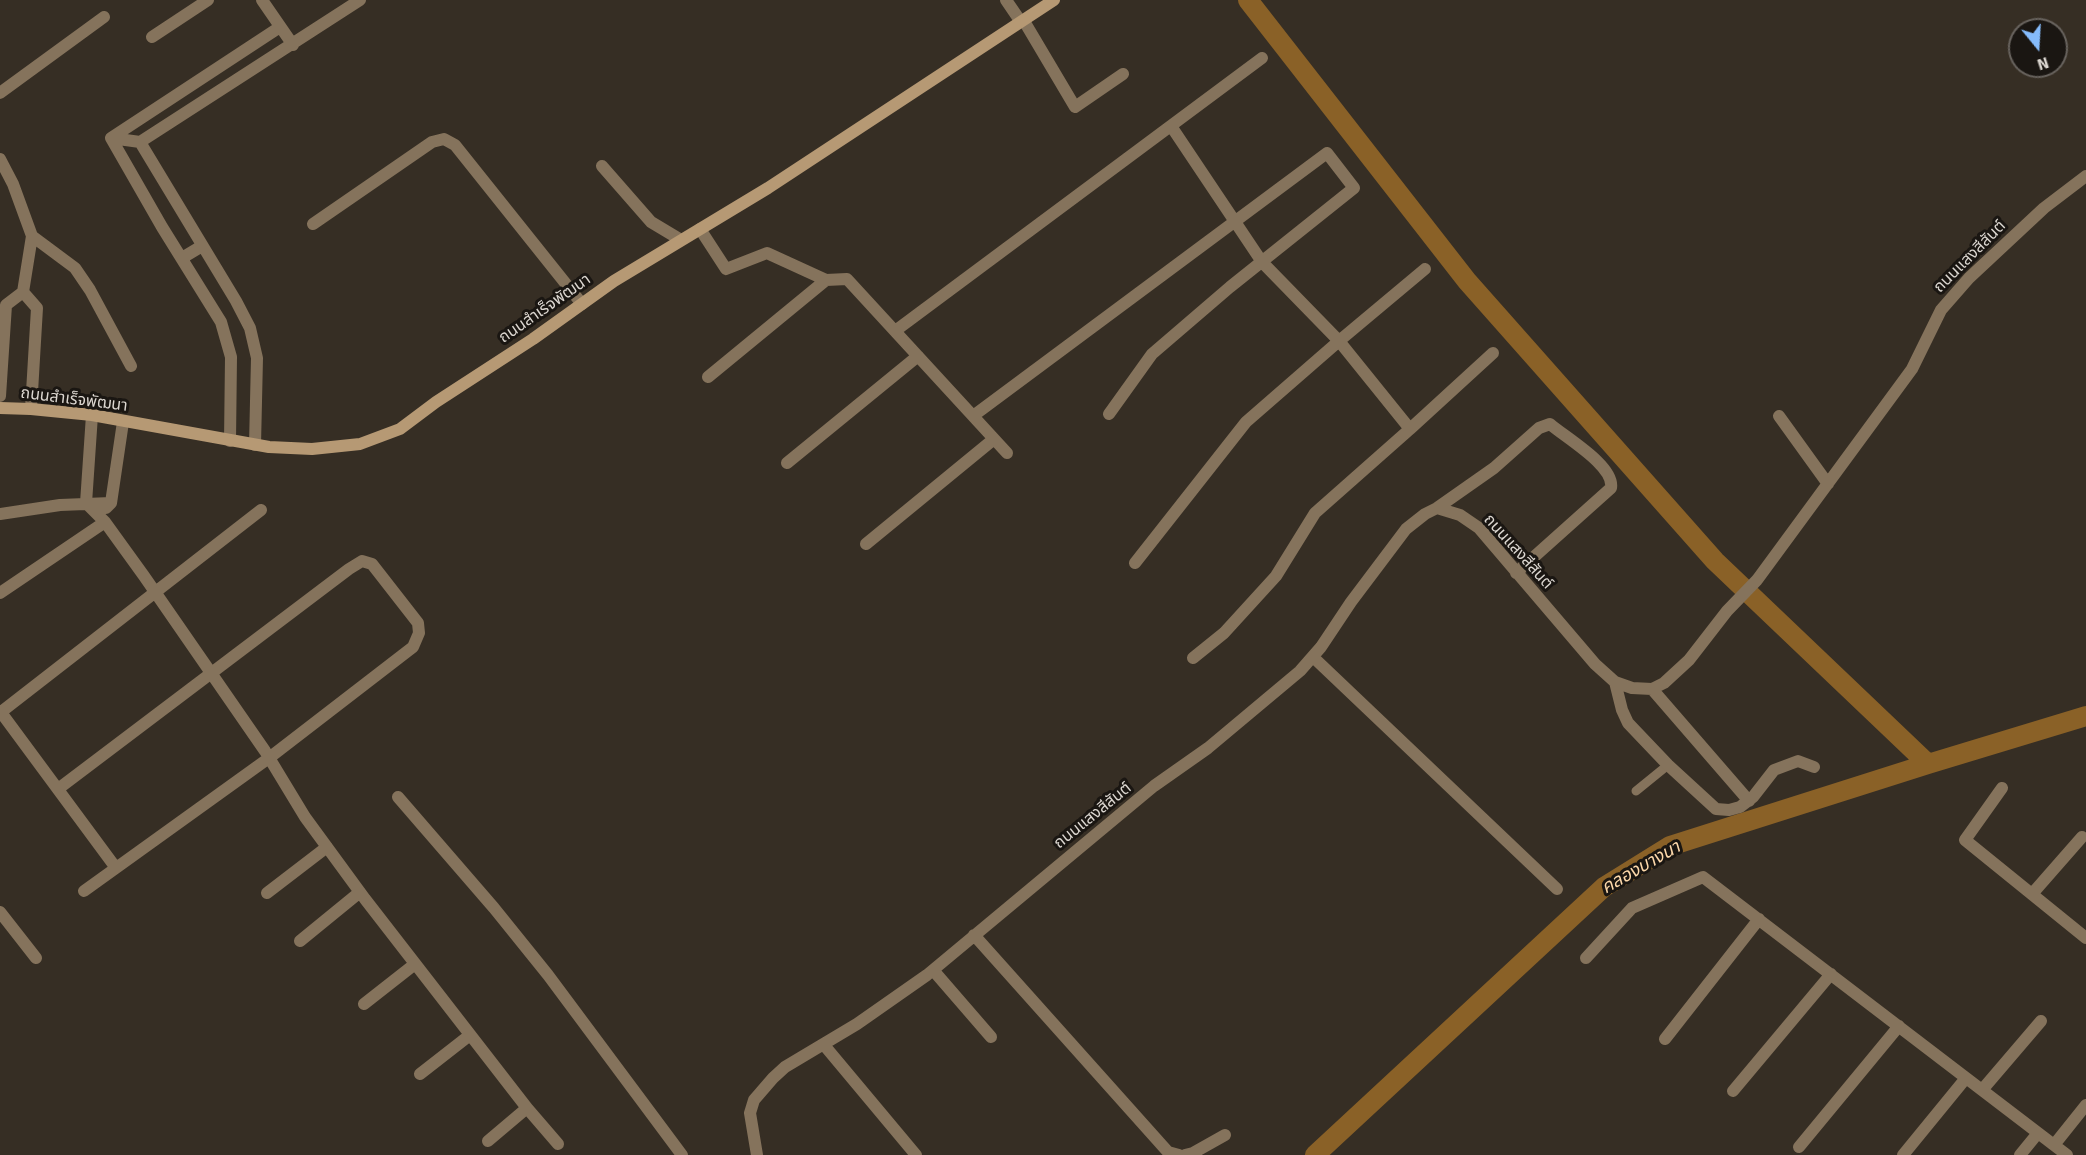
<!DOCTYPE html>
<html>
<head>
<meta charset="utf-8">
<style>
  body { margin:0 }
  #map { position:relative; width:2086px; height:1155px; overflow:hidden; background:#362e24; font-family:Signika,sans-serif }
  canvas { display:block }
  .north { position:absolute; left:2008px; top:18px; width:60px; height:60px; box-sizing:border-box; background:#1a1612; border:2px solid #68635e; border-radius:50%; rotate:162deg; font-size:16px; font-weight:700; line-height:24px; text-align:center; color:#dcd7d1 }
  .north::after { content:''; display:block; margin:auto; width:21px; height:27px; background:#85bbfb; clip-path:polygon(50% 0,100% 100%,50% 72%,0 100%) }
</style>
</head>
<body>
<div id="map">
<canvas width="2086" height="1155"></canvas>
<div class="north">N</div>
</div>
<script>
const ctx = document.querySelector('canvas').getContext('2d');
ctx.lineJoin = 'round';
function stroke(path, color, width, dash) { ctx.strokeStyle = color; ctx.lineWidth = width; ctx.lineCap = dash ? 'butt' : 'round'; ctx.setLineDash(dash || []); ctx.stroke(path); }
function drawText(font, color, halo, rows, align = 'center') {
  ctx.font = font + ' Signika,"Noto Sans Thai",sans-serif'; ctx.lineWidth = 6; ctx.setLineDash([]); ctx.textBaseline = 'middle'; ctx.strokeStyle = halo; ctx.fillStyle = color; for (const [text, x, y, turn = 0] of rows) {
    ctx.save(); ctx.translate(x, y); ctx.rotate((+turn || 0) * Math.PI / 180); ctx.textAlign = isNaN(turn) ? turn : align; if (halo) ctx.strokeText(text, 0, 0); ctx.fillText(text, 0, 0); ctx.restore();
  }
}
const canal = new Path2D(`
  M1248 0 1467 281 1715 561 1928 764
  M1315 1155 1604 887 1670 846 1928 764 2086 716`);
const lane = new Path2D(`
  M1636 791 1668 765`);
const street = new Path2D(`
  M262 0 293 45
  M1006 0 1021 22
  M1024 21 1075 107 1123 74
  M152 37 208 0
  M0 93 104 17
  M1171 126 1262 262 1339 341 1410 429 1315 513 1276 576 1224 633 1193 658
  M111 138 140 142
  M0 159 13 184 32 236 23 292 6 305 0 396
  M602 166 651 222 681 240
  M313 224 432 142 444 139 455 145 582 304
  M700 229 726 269 767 253 826 280 847 279 1007 453
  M32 236 75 268 90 290 131 366
  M182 258 202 246
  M23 292 37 308 31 409
  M895 331 1262 58
  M708 377 826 280
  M92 415 86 503 105 522 144 576 265 751 305 817 365 899 527 1108 558 1144
  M973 416 1327 153 1354 188 1230 287 1152 354 1109 414
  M1779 416 1828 484
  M1410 429 1493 353
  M230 441 231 357 221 322 162 227 111 138 280 27
  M255 445 257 358 250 328 236 301 140 142 360 0
  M787 463 918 356
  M106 508 111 503 123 422
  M1437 508 1494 468 1539 428 1550 424C1566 438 1615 466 1611 488L1516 573
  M0 514 60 505 111 503
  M866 544 994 439
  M1135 563 1246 422 1339 341 1425 269
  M0 593 105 522
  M1313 657 1557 889
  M1615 682 1622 710 1628 723 1668 765 1716 809 1729 810 1740 807 1753 797 1774 770 1798 761 1814 767
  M1652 689 1749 801
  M0 711 116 868
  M1 712 261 510
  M2002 788 1965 840 2086 938
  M58 789 349 569 362 561 372 564 418 623 419 633 413 647 269 758 84 891
  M398 797 494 908 548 975 682 1155
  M267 893 327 847
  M2032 894 2082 837
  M0 912 36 958
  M974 935 1168 1152 1179 1155
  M300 941 360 892
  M1586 958 1632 908 1703 877 2067 1155
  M933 970 991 1037
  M364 1004 415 964
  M1665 1039 1759 919
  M824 1045 916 1155
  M420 1074 470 1035
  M1982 1090 2041 1021
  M1733 1091 1831 974
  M488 1141 527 1108
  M2054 1145 2086 1105
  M1799 1147 1899 1026
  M757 1155 750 1113 754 1100 773 1078 785 1067 857 1024 927 975 1154 786 1208 748 1300 671 1321 647 1351 602 1406 529 1425 514 1437 508 1460 515 1479 528 1595 664 1615 682 1632 688 1652 689 1664 683 1689 660 1727 611 1757 580 1912 369 1941 310 1969 278 2044 208 2086 176
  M1185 1155 1193 1153 1225 1135
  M1903 1155 1966 1078
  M2020 1155 2038 1133`);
const secondary = new Path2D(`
  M0 408 31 409 92 415 269 447 312 449 360 444 400 429 436 402 533 339 614 281 768 188 1054 0`);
const streetNames = [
  ["ถนนแสงสีสันต์",1970,257,-45],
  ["ถนนสำเร็จพัฒนา",545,309,-35],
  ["ถนนสำเร็จพัฒนา",74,400,7],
  ["ถนนแสงสีสันต์",1518,552,48],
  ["ถนนแสงสีสันต์",1093,816,-39]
];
const waterNames = [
  ["คลองบางนา",1641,868,-30]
];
stroke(canal, '#8a6127', 20);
stroke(lane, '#85735c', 9);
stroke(street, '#85735c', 12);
stroke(secondary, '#b69974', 12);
drawText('16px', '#dcd7d1', '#1a1612', streetNames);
drawText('italic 18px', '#fdd8aa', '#1a1612', waterNames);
</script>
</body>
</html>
